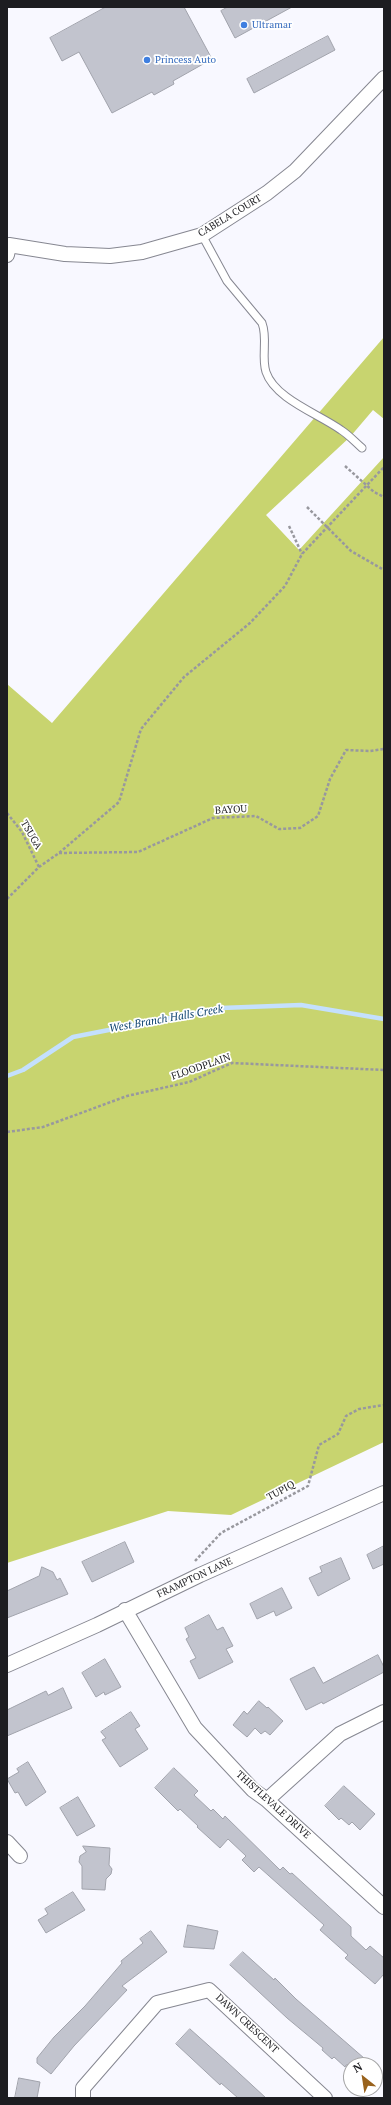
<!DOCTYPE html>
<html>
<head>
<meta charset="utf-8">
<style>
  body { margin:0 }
  #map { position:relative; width:391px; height:2105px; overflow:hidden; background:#f8f8ff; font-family:"PT Serif",serif }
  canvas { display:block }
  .frame { position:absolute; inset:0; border:8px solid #1d1d21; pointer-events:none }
  .north { position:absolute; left:343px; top:2057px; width:40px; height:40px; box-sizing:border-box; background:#fff; border:1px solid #a5a5a6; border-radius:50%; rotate:330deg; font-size:11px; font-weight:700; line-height:16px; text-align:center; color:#1d1d21 }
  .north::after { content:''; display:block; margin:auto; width:14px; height:18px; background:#99621c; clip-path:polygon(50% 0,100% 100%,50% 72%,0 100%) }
</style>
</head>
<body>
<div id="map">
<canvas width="391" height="2105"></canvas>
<div class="frame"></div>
<div class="north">N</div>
</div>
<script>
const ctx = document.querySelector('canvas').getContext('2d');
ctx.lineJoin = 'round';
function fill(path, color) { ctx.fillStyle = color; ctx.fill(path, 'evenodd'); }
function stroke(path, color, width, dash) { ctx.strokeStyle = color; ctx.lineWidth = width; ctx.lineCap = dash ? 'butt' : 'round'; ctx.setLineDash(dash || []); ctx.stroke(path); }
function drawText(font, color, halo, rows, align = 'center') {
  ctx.font = font + ' "PT Serif",serif'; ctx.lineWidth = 3.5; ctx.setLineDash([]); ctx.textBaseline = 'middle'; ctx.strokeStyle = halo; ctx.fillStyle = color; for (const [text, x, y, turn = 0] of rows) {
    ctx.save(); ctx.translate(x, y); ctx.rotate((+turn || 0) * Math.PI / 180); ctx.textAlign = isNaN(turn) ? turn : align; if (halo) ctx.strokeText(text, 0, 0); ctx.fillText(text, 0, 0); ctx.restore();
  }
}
const forest = new Path2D(`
  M384 337V419L373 410 350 437 266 515 299 550 384 457V1442L231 1515 168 1511 7 1563V684L52 723Z`);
const stream = new Path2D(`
  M7 1076 23 1070 73 1037 221 1008 301 1005 384 1019`);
const building = new Path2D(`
  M106 7H184L212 59 173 81 174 84 154 95 152 92 112 113 79 52 62 61 50 38Z
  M228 7H292L235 38 221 11Z
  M328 36 335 50 254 93 247 79Z
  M125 1542 134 1562 92 1582 82 1562Z
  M384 1546V1564L373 1569 367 1555Z
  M341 1558 350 1579 318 1596 309 1578 322 1572 320 1567Z
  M42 1567 53 1572 57 1580 60 1578 68 1594 7 1618V1591L39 1576Z
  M282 1588 292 1608 276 1616 274 1611 257 1619 250 1604Z
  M209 1615 217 1630 223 1627 233 1646 226 1649 233 1662 199 1679 190 1661 196 1658 186 1639 189 1637 185 1628Z
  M378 1655 384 1667V1672L323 1704 322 1702 306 1710 290 1679 314 1667 323 1683Z
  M105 1659 121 1687 105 1695 104 1692 96 1697 82 1673Z
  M63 1688 72 1708 7 1736V1710L46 1691 48 1695Z
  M259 1701 267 1708 268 1707 283 1721 270 1735 265 1731 261 1734 255 1728 247 1737 233 1725 244 1711 247 1714Z
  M131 1712 140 1726 135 1729 148 1749 120 1767 102 1740 106 1738 101 1732Z
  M28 1762 46 1792 26 1806 18 1792 15 1793 7 1779 19 1772 17 1769Z
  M174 1768 198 1791 194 1795 211 1811 213 1809 223 1819 225 1816 280 1870 283 1867 290 1874 292 1873 351 1927V1936L366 1950 370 1946 384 1958V1974L375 1984 345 1958 348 1955 320 1930 324 1925 259 1867 254 1872 242 1860 246 1856 228 1839 220 1848 197 1827 198 1826 180 1809 178 1811 155 1788Z
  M344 1786 375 1814 360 1830 352 1822 349 1825 341 1818 339 1820 325 1806Z
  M78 1797 95 1826 77 1836 60 1808Z
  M83 1846 110 1848 109 1865 112 1869 111 1874 106 1879 105 1890 82 1889V1866L79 1862 80 1856 86 1852Z
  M73 1892 85 1910 46 1933 38 1920 48 1914 45 1909Z
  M188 1925 218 1931 214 1949 184 1947Z
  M151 1931 167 1952 122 1986 127 1990 74 2046 51 2074 37 2063V2058L54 2037 85 2006 122 1963 121 1961 143 1943 140 1939Z
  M243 1952 274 1980 275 1978 296 1999 372 2065H346L345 2067 334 2057 332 2059 322 2050 323 2048 287 2018 230 1965Z
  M190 2029 227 2062 266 2098H238L221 2083 220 2085 176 2044Z
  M19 2078 40 2082 37 2098H15Z`);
const path = new Path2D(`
  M345 466 374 492 384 497
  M307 507 351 551 384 570
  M289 526 302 554
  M7 813 22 832 39 867
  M59 853 138 852 213 818 256 816 279 829 300 828 318 816 330 779 346 750 370 751 384 749
  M7 899 39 867 59 853 119 802 141 729 184 677 250 623 285 586 302 554 384 467
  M7 1132 43 1127 127 1096 189 1082 232 1063 384 1070
  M195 1561 221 1533 308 1486 319 1445 338 1434 346 1416 359 1409 384 1405`);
const lane = new Path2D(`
  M202 235 227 281 262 323C268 339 261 356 266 372 275 399 319 414 341 430 349 435 355 442 362 448`);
const street = new Path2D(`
  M7 255 9 245 65 254 110 256 142 252 202 235 267 193 295 171 384 78
  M125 1610 195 1728 253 1790 267 1800 384 1907
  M7 1665 97 1625 200 1575 384 1493
  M267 1800 340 1734 384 1712
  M7 1842 20 1856
  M83 2098V2088L157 2003 209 1990 325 2098`);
const markers = [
  [244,25,4,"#3f7fe0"],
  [147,60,4,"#3f7fe0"]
];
const shopNames = [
  ["Ultramar",252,25],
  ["Princess Auto",155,60]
];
const streetNames = [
  ["CABELA COURT",230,216,-31],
  ["BAYOU",231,810,-3],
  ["TSUGA",31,835,60],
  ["FLOODPLAIN",201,1067,-19],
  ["TUPIQ",281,1491,-29],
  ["FRAMPTON LANE",195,1578,-25],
  ["THISTLEVALE DRIVE",273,1805,42],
  ["DAWN CRESCENT",247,2024,43]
];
const waterNames = [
  ["West Branch Halls Creek",166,1019,-10]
];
fill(forest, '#c8d46f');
stroke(stream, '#c4e0fd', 4.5);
fill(building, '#c2c4ce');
stroke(building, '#a1a3ac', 1);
stroke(lane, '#868791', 9);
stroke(street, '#868791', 16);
stroke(path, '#98989e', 2.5, [3, 2]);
stroke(lane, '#fff', 7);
stroke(street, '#fff', 14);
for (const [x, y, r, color] of markers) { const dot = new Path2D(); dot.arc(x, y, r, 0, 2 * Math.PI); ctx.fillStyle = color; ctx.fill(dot); stroke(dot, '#fff', 1.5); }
drawText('10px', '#366cbe', '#fff', shopNames, 'left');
drawText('10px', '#1d1d21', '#fff', streetNames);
drawText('italic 11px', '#0d426f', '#fff', waterNames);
</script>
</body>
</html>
